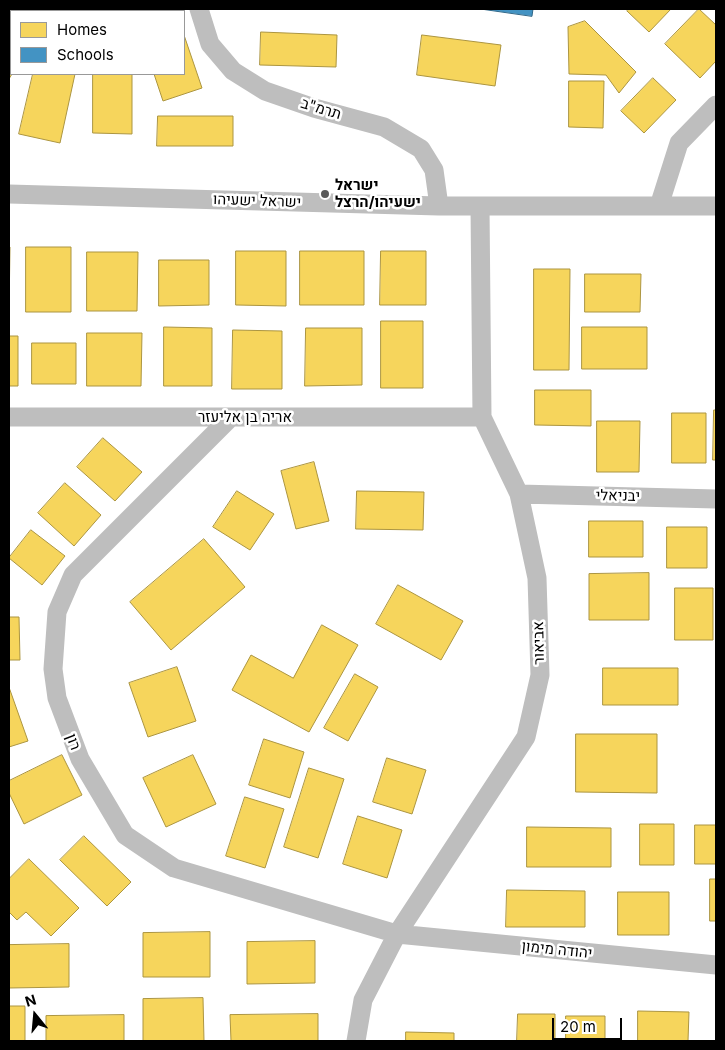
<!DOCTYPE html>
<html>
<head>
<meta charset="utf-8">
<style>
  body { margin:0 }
  #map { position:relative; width:725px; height:1050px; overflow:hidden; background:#fff; font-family:Inter,sans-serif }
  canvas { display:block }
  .frame { position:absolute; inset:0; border:10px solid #000; pointer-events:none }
  .legend { position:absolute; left:10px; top:10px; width:175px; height:65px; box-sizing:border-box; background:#fff; border:1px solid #999; margin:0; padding:6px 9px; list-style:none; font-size:15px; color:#000 }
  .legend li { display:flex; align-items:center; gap:10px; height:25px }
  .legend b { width:25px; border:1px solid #999 }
  .north { position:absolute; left:10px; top:990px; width:50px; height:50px; -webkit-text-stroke:4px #fff; paint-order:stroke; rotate:343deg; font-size:14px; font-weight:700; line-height:20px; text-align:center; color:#000 }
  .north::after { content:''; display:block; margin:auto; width:18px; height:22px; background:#000; clip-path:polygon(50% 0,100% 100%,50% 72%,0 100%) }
  .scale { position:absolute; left:552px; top:1018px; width:70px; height:22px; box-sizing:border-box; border:2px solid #000; border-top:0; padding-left:6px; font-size:15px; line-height:18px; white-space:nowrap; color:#000; -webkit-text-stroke:4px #fff; paint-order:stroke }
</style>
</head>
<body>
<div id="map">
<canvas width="725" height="1050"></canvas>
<div class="frame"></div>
<ul class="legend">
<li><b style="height:14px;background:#f6d55c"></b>Homes</li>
<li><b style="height:14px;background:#4393c3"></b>Schools</li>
</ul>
<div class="north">N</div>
<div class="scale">20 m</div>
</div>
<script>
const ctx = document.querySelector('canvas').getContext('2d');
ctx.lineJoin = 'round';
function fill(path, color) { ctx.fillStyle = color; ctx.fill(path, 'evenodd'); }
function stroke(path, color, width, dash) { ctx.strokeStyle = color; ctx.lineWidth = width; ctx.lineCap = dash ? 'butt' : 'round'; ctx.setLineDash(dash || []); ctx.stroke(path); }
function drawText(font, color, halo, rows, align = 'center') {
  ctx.font = font + ' Inter,Heebo,sans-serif'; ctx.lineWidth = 5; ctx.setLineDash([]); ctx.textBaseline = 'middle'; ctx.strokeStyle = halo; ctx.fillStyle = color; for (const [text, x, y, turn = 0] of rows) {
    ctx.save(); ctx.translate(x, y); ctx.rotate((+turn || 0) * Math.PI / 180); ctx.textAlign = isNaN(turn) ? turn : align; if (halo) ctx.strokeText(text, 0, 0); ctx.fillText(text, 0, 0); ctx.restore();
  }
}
const homes = new Path2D(`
  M66 9H143V11H66Z
  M629 9H671L649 32 627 11Z
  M699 9 716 25V61L700 78 665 44Z
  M585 21 636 72 619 93 606 75 569 74 568 27Z
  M261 32 337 35 336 67 260 65Z
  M184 35 202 88 163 101 154 74H184Z
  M422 35 501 45 495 86 417 75Z
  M9 38 11 40 12 74 9 79Z
  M33 74H75L60 143 19 134Z
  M93 74H132V134L93 133Z
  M653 78 676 100 644 133 621 111Z
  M569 81H604L603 128 569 127Z
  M158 116H233V146H157Z
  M9 247H10L9 312Z
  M26 247H71V312H26Z
  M236 251H286V306L236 305Z
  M300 251H364V305H300Z
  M381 251H426V305H380Z
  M87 252H138L137 311H87Z
  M159 260H209V305L159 306Z
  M534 269H570L569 370H534Z
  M585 274H641L640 312H585Z
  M381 321H423V388H381Z
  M164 327 212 328V386H164Z
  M582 327H647V369H582Z
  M306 328H362V385L305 386Z
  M233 330 282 331V389H232Z
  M87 333H142L141 386H87Z
  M9 336H18V386H9Z
  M32 343H76V384H32Z
  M535 390H591V426L535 425Z
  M714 410H716V460H713Z
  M672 413H706V463H672Z
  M597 421H640L639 472H597Z
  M103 438 142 472 115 501 77 467Z
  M314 462 329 521 296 529 281 471Z
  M65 483 101 515 74 546 38 513Z
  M237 491 274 514 250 550 213 527Z
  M357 491 424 492 423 530 356 529Z
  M589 521H643V557H589Z
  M667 527H707V568H667Z
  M31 530 65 556 42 585 9 558Z
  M204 539 245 587 171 650 130 602Z
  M649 573V620H589V574Z
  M398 585 463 621 441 660 376 624Z
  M675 588H713V640H675Z
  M9 617H19L20 660H9Z
  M322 625 358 645 309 732 232 690 251 655 293 678Z
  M177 667 196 721 148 737 129 683Z
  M603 668H678V705H603Z
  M355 674 378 687 348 741 324 728Z
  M10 690 28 741 9 747V691Z
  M576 734H657V793L576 792Z
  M264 739 304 752 290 798 249 785Z
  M62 755 82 795 24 824 9 793V781Z
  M193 755 216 804 166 827 143 778Z
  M387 758 426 770 412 814 373 802Z
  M309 768 344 779 318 858 284 847Z
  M245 797 284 809 265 868 226 856Z
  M358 816 402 830 387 878 343 864Z
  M640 824H674V865H640Z
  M695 825H716V864H695Z
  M527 827 611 828V867H527Z
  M84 836 131 882 107 906 60 860Z
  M29 859 79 908 51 936 26 912 17 920 9 912V879Z
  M710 879H716V921H710Z
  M507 890 585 891V927H506Z
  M618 892H669V935H618Z
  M210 932V977H143V933Z
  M315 941V983L247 984V942Z
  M69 944V987L9 988V945Z
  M203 998 204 1041H143V999Z
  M9 1006H25V1041H9Z
  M638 1011 689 1012 688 1041H638Z
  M318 1014V1041H231L230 1015Z
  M518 1014H555V1041H517Z
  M124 1015V1041H46V1016Z
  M566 1016H605V1041H566Z
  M406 1032 454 1033V1041H406Z`);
const schools = new Path2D(`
  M481 9H533L532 16Z`);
const street = new Path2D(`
  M199 9 210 44 233 71 265 91 314 108 384 127 421 149 434 170 439 206
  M9 194 439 206H716
  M659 206 679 143 716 105
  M9 417H482
  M231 417 73 575 57 612 53 669 57 698 80 759 125 835 174 868 397 934 716 965
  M519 494 716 499
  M356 1041 363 1000 397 934 526 737 540 675 537 578 519 494 482 417 480 206`);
const markers = [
  [325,194,5,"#595959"]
];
const streetNames = [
  ["תרמ\"ב",321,109,17],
  ["ישראל ישעיהו",257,201,2],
  ["אריה בן אליעזר",245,417],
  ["יבניאלי",618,496,1],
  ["אביאור",539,643,-91],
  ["רון",73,742,69],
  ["יהודה מימון",557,950,6]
];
const poiNames = [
  ["ישראל",335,185],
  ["ישעיהו/הרצל",335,202]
];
fill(homes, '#f6d55c');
stroke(homes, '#ac9540', 1);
fill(schools, '#4393c3');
stroke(schools, '#2f6788', 1);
stroke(street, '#bebebe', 19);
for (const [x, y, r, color] of markers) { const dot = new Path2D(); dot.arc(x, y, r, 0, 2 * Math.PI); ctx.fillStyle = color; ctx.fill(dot); stroke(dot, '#fff', 2); }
drawText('15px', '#000', '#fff', streetNames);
drawText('bold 15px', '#000', '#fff', poiNames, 'left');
</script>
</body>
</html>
